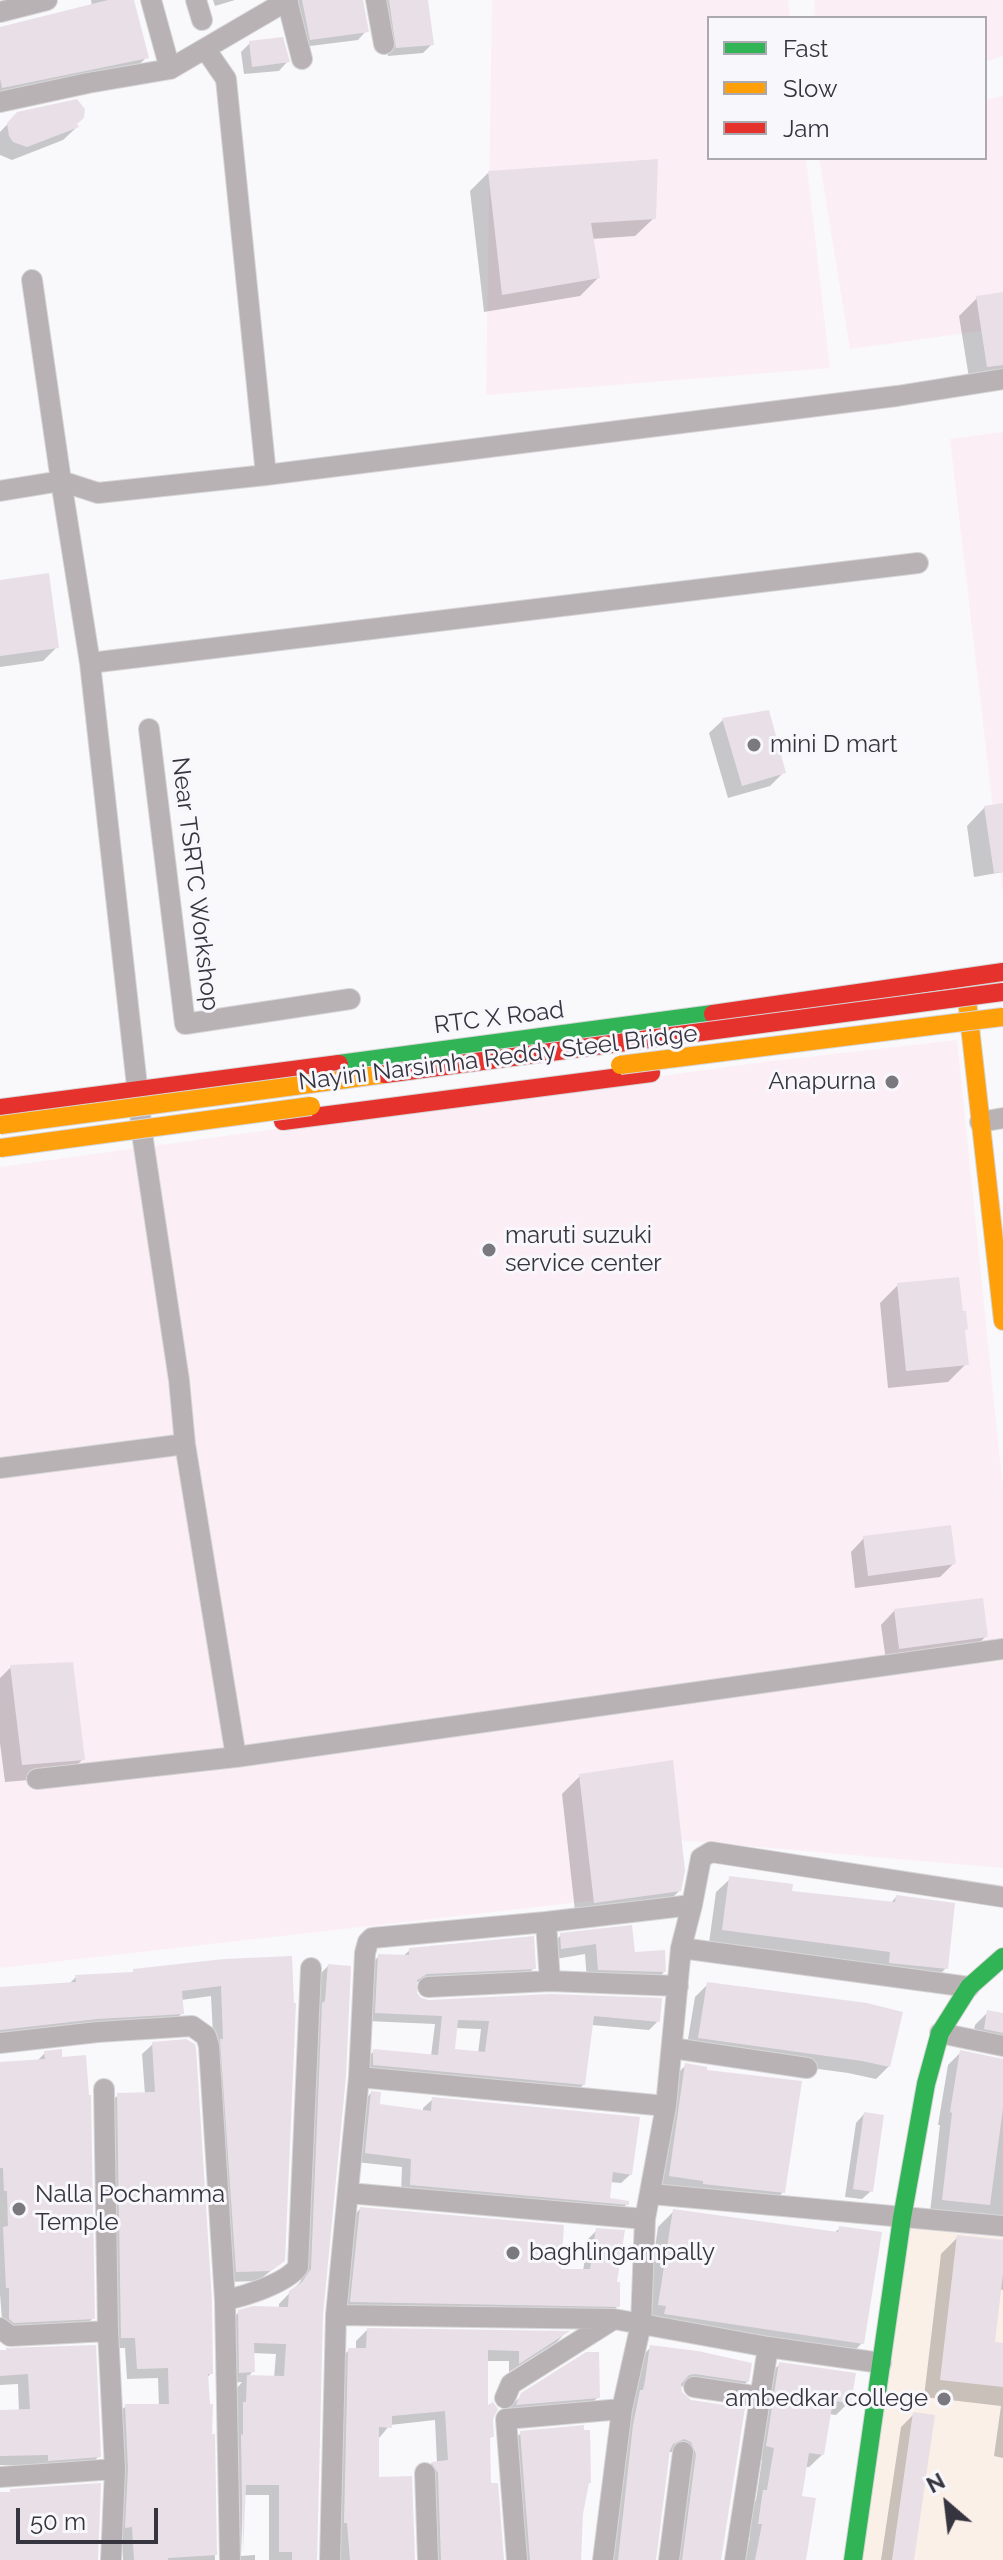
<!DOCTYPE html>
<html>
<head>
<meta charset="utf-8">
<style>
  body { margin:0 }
  #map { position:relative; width:1003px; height:2560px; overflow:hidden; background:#f9f8fb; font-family:Raleway,sans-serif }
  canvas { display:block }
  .legend { position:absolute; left:707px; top:16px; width:280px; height:144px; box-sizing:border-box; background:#f8f7fc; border:2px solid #aaa9b0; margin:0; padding:10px 14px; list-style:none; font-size:24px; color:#36343e }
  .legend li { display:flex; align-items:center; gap:16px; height:40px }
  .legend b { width:40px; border:2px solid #aaa9b0 }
  .north { position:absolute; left:907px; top:2464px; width:80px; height:80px; -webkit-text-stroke:6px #f8f7fc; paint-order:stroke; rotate:332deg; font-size:22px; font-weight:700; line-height:32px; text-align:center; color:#36343e }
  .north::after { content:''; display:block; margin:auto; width:28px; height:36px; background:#36343e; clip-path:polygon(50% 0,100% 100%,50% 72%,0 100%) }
  .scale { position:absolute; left:16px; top:2508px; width:142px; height:36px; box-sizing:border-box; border:4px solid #36343e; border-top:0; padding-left:10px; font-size:24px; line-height:28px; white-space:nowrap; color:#36343e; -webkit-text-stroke:6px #f8f7fc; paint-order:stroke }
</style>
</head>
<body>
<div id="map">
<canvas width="1003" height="2560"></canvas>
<ul class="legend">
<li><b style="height:10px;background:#30b455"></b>Fast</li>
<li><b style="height:10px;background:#ff9f0a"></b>Slow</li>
<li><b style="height:10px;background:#e5322d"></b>Jam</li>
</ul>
<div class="north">N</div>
<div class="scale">50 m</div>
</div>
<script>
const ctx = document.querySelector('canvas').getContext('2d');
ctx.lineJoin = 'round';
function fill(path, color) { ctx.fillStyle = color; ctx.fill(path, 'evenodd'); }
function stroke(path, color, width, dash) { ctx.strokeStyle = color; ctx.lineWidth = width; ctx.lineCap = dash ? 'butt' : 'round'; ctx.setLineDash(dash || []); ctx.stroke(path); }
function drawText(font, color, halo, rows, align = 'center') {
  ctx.font = font + ' Raleway,sans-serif'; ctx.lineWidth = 6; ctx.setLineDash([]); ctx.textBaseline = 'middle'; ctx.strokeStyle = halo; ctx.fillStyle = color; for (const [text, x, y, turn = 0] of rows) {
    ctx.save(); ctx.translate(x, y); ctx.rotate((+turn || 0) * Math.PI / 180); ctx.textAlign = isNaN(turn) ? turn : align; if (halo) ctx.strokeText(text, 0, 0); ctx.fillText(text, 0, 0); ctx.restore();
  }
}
const industrial = new Path2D(`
  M492 0H788L790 18H709V158H806L830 368 486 395Z
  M814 0H1003V56L985 62V18H815Z
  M1003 96V328L850 349 819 158H985V100Z
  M1003 432V894L950 439Z
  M957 1040 1003 1490V1868L678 1840 668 1892 0 1968V1167L763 1062Z`);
const education = new Path2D(`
  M907 2228 1003 2238V2560H862Z`);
const shadow = new Path2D(`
  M91 0H133L147 57 133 70 0 98V27L5 28 92 6Z
  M213 0H235L215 6Z
  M292 0H362L366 31 358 40 302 47Z
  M377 0H427L432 44 423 53 388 56 380 6Z
  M250 43 287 62 279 71 244 74 241 52Z
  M18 113 75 124 77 127 63 140 12 160 0 155V132Z
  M488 173 654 218 635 236 591 239 598 278 580 296 484 312 470 191Z
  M1003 294V379L970 384 959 316 977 298Z
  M0 582 57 647 43 661 0 667Z
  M723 720 783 773 770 786 728 798 709 733Z
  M1003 805V872L974 877 967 826 985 807Z
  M898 1285 966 1364 948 1382 888 1388 880 1303Z
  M864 1538 954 1563 940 1577 855 1588 851 1552Z
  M894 1611 986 1636 972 1650 886 1661 881 1625Z
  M11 1667 83 1759 65 1777 5 1782 0 1743V1678Z
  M580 1776 680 1890 661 1909 576 1920 562 1794Z
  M730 1879 790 1892 890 1904 896 1897 946 1968 932 1982 709 1943 716 1892Z
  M631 1927 633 1954 664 1972 652 1983 587 1981 585 1954 550 1960 549 1947 561 1935Z
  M410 1950 534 1968 525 1977 415 1982V1994L420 2000 658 2021 649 2030 592 2025 584 2084 575 2093 365 2073V2060L374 2051 431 2056 435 2024 367 2021 370 1965 379 1956 402 1957ZM455 2028 481 2029 478 2054 452 2050Z
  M225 1961 283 2261 258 2281 226 2282 211 1996 181 2000 182 2013 171 2024 0 2039V1991L68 1985 76 1977 130 1974 134 1971Z
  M328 1966 315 2560H269V2495H243L241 2556 255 2555V2560H233L237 2388 242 2382 229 2383 228 2323 239 2312 279 2309V2304L301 2281 312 2016 317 1977ZM252 2353 276 2354 274 2378 248 2377 253 2371Z
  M708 1984 889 2066 876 2079 848 2073 686 2051 695 1997Z
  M988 2012 1003 2015V2058V2055L972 2041 975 2025Z
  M153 2044 211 2373 207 2378 210 2436H213L215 2560H123L122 2537 115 2538V2416L126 2406H159L158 2378 127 2379 125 2348H111L107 2106 118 2095 145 2094 142 2054Z
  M45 2053 93 2318 82 2329 3 2333 0 2294V2064L37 2061Z
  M960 2053 1003 2061V2216L979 2213 976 2217 930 2212 940 2125H938L948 2065Z
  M686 2065 783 2192 771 2205 657 2188 673 2078Z
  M371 2093 378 2106 423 2112V2108L433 2099 631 2174 621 2183 610 2182 608 2199 627 2204 618 2213 401 2194 402 2167 356 2162 362 2103Z
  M864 2114 871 2191 862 2199 845 2197 856 2123Z
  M360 2209 559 2271H583L588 2239 597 2230 615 2284 618 2306 608 2315 342 2311 351 2218Z
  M674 2211 834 2233 840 2228 862 2343 846 2359 644 2321 658 2227Z
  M958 2237 1003 2242V2290L999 2289 993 2344 1003 2345V2458L994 2456 1001 2406 924 2397 941 2254Z
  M367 2330 565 2333 557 2342 509 2372V2361H486V2409L491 2419 492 2436 488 2440 489 2485 502 2560H430L421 2474 432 2463H437L435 2420 390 2425 379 2438 377 2479 413 2560H338V2361L349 2350H356V2341Z
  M651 2347 748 2381 734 2394 679 2386 680 2394 690 2402 720 2560H672L682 2460 672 2452H668L655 2560H609L638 2360Z
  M7 2350 99 2456 88 2467 0 2465V2412H19L18 2384 0 2385V2357Z
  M780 2364 849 2402 836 2415 829 2414 823 2454 809 2467H805L800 2498 805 2560H745L750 2537 746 2536 751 2505 756 2500 762 2460 754 2459 766 2377Z
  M523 2394 598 2397 587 2408 506 2415 511 2406Z
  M914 2414 911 2560H881L901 2427Z
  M521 2433 587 2485 581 2514 580 2560H519L510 2444Z`);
const building = new Path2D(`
  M108 0H134L149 58 2 88 0 78V27Z
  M302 0H363L369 32 310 40Z
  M389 0H428L434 45 396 48Z
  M283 37 290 62 252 67 249 41Z
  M77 99 85 109 84 118 77 124 79 127 27 147 13 142 9 136 7 123 17 112Z
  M658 159 656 219 591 223 600 278 502 295 488 171Z
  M1003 292V365L987 367 976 296Z
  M49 573 59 648 0 656V580Z
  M769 710 786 773 742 786 722 718Z
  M1003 803V872L994 873 984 806Z
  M959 1277 963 1311H966L968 1329 965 1330 969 1365 906 1371 897 1283Z
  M951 1525 956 1564 868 1576 863 1536Z
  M983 1598 988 1637 899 1649 894 1609Z
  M73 1662 85 1760 22 1765 10 1665Z
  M673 1760 685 1871 681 1891 594 1903 579 1774Z
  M729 1876 793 1884 792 1891 895 1902 896 1895 955 1903 948 1969 889 1963 890 1952 722 1930Z
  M632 1925 635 1952 665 1950 666 1972 598 1970 596 1944 561 1949 560 1933Z
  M534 1936 536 1969 427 1974 417 1980V1993L421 1998 429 2000 550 1994 662 1998 660 2022 594 2016 585 2085 373 2065V2049L438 2055 442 2016 375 2013 378 1954 409 1955V1948ZM458 2020 489 2021 485 2052 455 2049Z
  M292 1956 294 2003H296L285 2261 271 2271 236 2272 220 2039H223L221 1986 182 1991 184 2014 97 2019 0 2030V1987L76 1982 75 1975 133 1972V1969L224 1959Z
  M328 1964 351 1966 346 2076 323 2315 317 2560H292V2552H279V2485H246L243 2554 241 2434 243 2435V2402H246L247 2375 284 2376 286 2344 254 2343 255 2372 239 2373 238 2310 253 2306 288 2307 289 2291 302 2282 311 2269 322 2003 325 2001Z
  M707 1982 867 2003 903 2012 890 2067 862 2061 698 2038Z
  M987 2010 1003 2013V2033L984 2029Z
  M186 2039 195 2044 196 2048 212 2301 213 2374H208L210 2404H213L212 2434H215L217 2555 168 2558V2560H134L132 2527 125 2528 128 2469 125 2404H169L168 2368 137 2369 135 2338H121L117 2093 155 2092 152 2042Z
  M62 2049V2057L86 2055 89 2095H91L95 2319 14 2323 9 2319V2288H6L3 2227 8 2226 7 2191H4L3 2168H0V2062L45 2059 44 2051Z
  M960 2050 1003 2059V2108L990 2205 942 2200 952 2113 950 2112Z
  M685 2063 707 2067V2070L802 2081 785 2193 703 2184V2181L669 2176Z
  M371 2091 381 2092 380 2104 431 2111 432 2097 640 2117 632 2175 613 2172 610 2198 629 2201V2205L410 2185 411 2159 365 2153Z
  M864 2112 884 2115 873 2192 853 2189Z
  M360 2207 564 2225 561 2269H590L596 2228 625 2230 617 2282H620V2307L350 2302Z
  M673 2209 838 2232 839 2226 882 2232 864 2344 664 2314 666 2306 658 2305Z
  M957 2235 1003 2240V2274L995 2342 1003 2343V2387L940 2380Z
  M367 2328 570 2331 519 2364V2351L488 2350V2405L493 2402 498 2409 493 2419 494 2437H490L491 2483H498L504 2560H441L438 2473 431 2462 448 2460 445 2411 392 2416V2428L379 2427V2477L412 2476 415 2560H350L347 2523H344L348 2348H366Z
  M96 2345 101 2457 48 2461V2455L0 2456V2410L30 2409 28 2374 0 2376V2350H6V2348Z
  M650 2345 698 2351 752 2363 749 2382 695 2374 689 2375 681 2384 682 2392 691 2400 745 2408 721 2560H682L696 2454 691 2442 684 2439 673 2444 670 2450 656 2560H618L633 2425 640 2390H643L645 2381Z
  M586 2352H599L600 2398 516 2405 521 2393Z
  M779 2362 856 2373 851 2403 833 2401 824 2455 809 2453 802 2496 816 2498 806 2560H755L762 2524H758L763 2490H767L774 2448 766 2446Z
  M913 2412 935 2415 914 2560H892Z
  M584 2425V2430H590L591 2483H589L583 2514 581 2560H530L520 2431Z
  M101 2483 98 2560H0V2492H10V2489Z`);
const street = new Path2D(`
  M151 0 170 69
  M196 0 202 20
  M287 0 302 59
  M376 0 384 44
  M0 12 47 0
  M206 50 226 79 266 475
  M0 102 88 83 170 69 288 0
  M32 280 61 481 90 663 143 1140 179 1380 185 1444 236 1757
  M0 491 61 481 98 493 266 475 897 396 1003 379
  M90 663 918 563
  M149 729 185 1024 350 999
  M980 1122 1003 1118
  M0 1468 185 1444
  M37 1779 236 1757 1003 1649
  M681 1948 969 1987
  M550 1981 678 1986
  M428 1987 550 1981 546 1922
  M940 2033 1003 2046
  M0 2043 98 2032 192 2026 206 2036 209 2046 225 2300 230 2560
  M672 2048 807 2068
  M359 2077 666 2106
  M104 2089 108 2331 115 2469 111 2560
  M348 2193 645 2219
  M651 2194 1003 2226
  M225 2300C246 2296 286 2283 298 2267L311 1968
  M336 2315 614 2319 768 2347 735 2560
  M0 2328 10 2336 108 2331
  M768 2347 881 2363
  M694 2387 761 2397
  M505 2398 511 2384 614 2319
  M425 2473 428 2560
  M0 2477 115 2469
  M330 2560 336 2315 359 2077 365 1953 368 1942 372 1938 546 1922 692 1905 701 1858 711 1852 1003 1897
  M517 2560 506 2419 622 2409
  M603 2560 622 2409 641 2324 645 2219 666 2106 681 1948 692 1905
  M669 2560 683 2452`);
const fast = new Path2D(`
  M339 1064 713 1014
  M853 2560 902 2218 926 2084 940 2033 969 1987 1003 1957`);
const slow = new Path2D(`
  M967 1000 1003 1321`);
const jam = new Path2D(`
  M713 1014 1003 972
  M0 1108 339 1064
  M283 1121 651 1073`);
const slowBridge = new Path2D(`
  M620 1065 1003 1017
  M0 1125 385 1074
  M0 1148 311 1106`);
const jamBridge = new Path2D(`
  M385 1074 1003 992`);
const markers = [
  [754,745,8,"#7a7980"],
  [892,1082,8,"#7a7980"],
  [489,1250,8,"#7a7980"],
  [19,2209,8,"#7a7980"],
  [513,2253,8,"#7a7980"],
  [944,2399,8,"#7a7980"]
];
const poiNames = [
  ["mini D mart",770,745],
  ["Anapurna",876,1082,"right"],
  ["maruti suzuki",505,1236],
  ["service center",505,1264],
  ["Nalla Pochamma",35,2195],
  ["Temple",35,2223],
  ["baghlingampally",529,2253],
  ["ambedkar college",928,2399,"right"]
];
const streetNames = [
  ["Near TSRTC Workshop",195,884,83],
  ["RTC X Road",499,1018,-7],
  ["Nayini Narsimha Reddy Steel Bridge",498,1058,-7]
];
fill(industrial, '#fceef5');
fill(education, '#faf0e8');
fill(shadow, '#0003');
fill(building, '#e9e0e7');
stroke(street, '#d6d6d8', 22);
stroke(fast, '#d6d6d8', 20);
stroke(slow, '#d6d6d8', 20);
stroke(jam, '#d6d6d8', 20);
stroke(street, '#b9b2b4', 20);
stroke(fast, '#30b455', 18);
stroke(slow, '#ff9f0a', 18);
stroke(jam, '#e5322d', 18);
stroke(slowBridge, '#d6d6d8', 20, []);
stroke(jamBridge, '#d6d6d8', 20, []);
stroke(slowBridge, '#ff9f0a', 18);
stroke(jamBridge, '#e5322d', 18);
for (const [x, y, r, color] of markers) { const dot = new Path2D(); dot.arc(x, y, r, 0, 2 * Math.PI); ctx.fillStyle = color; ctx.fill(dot); stroke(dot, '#f8f7fc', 3); }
drawText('24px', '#36343e', '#f8f7fc', poiNames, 'left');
drawText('24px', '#36343e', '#f8f7fc', streetNames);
</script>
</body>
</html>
